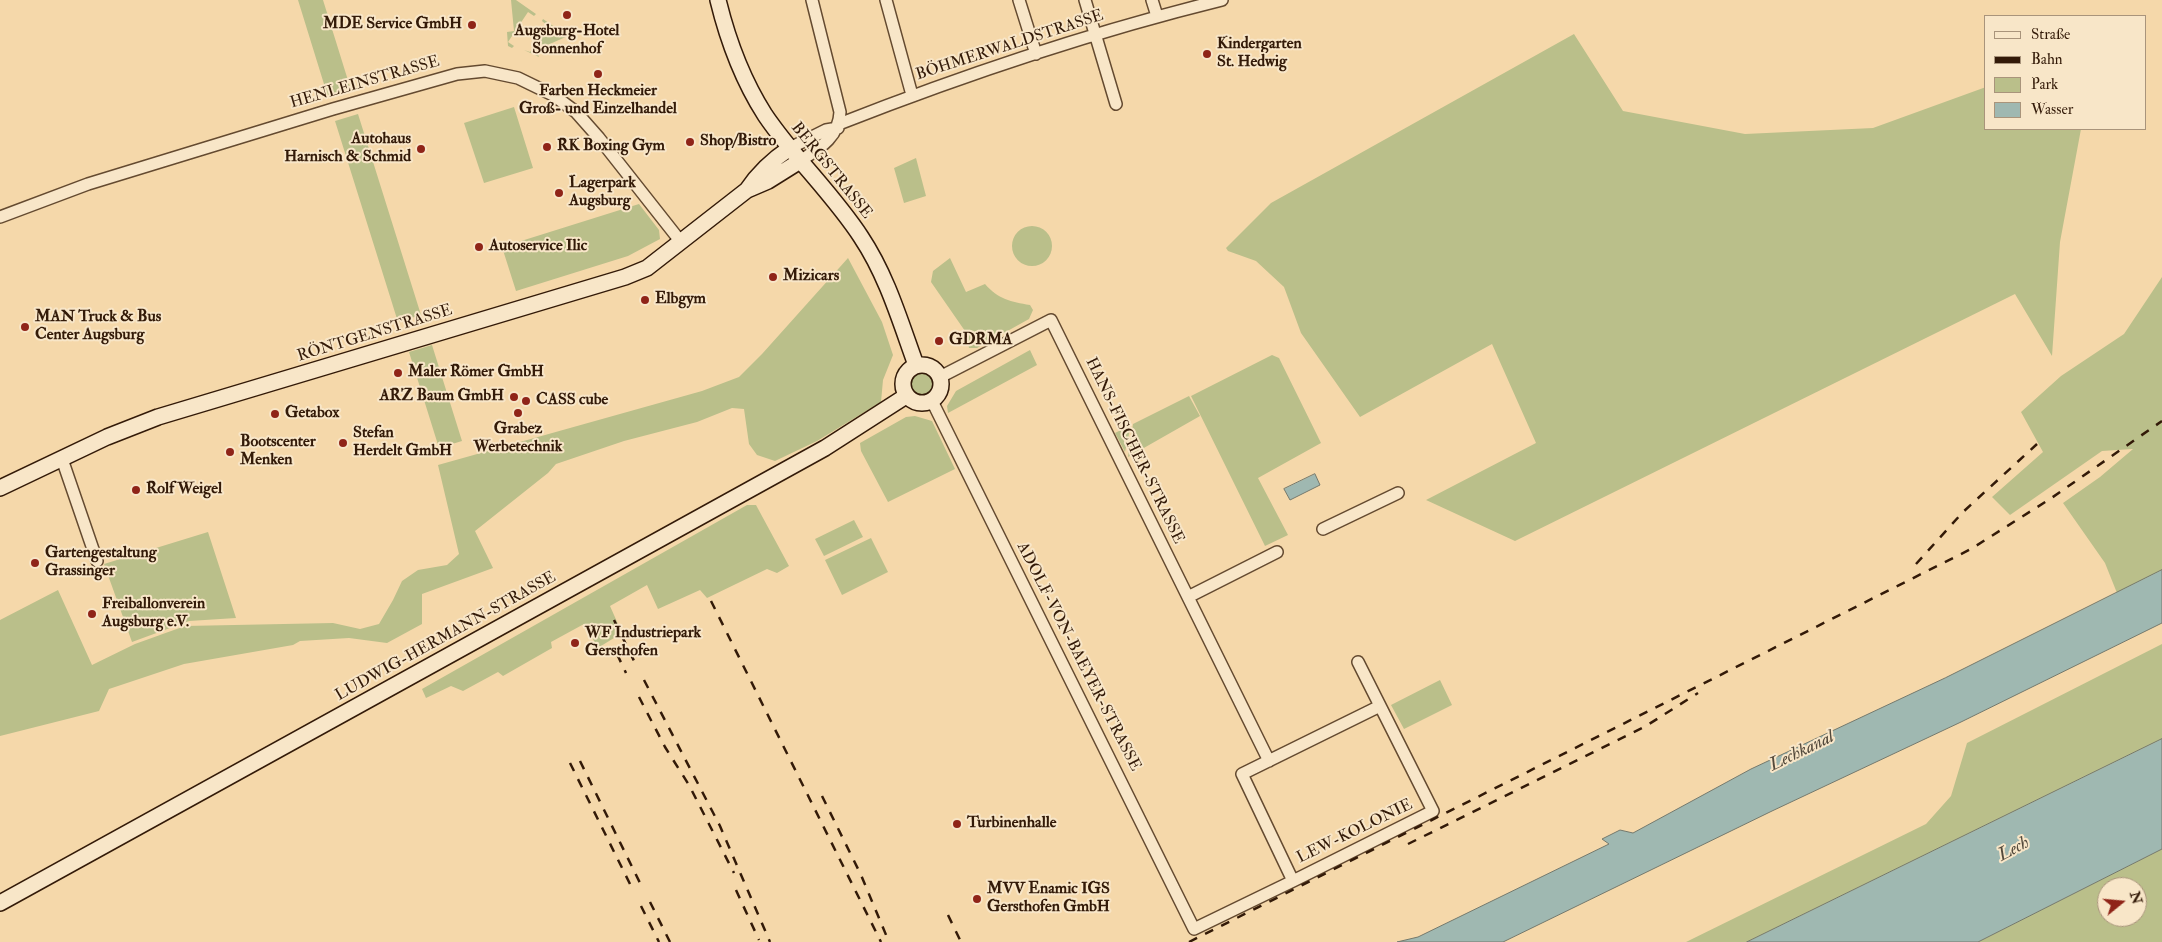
<!DOCTYPE html>
<html>
<head>
<meta charset="utf-8">
<style>
  body { margin:0 }
  #map { position:relative; width:2162px; height:942px; overflow:hidden; background:#f5d8aa; font-family:"IM FELL Double Pica",serif }
  canvas { display:block }
  .legend { position:absolute; left:1984px; top:15px; width:162px; height:115px; box-sizing:border-box; background:#f8e6c8; border:1px solid #a9947b; margin:0; padding:6px 9px; list-style:none; font-size:15px; color:#331a08 }
  .legend li { display:flex; align-items:center; gap:10px; height:25px }
  .legend b { width:25px; border:1px solid #a9947b }
  .north { position:absolute; left:2097px; top:877px; width:50px; height:50px; box-sizing:border-box; background:#f8e6c8; border:1px solid #a9947b; border-radius:50%; rotate:73deg; font-size:14px; font-weight:700; line-height:20px; text-align:center; color:#331a08 }
  .north::after { content:''; display:block; margin:auto; width:18px; height:22px; background:#8f2418; clip-path:polygon(50% 0,100% 100%,50% 72%,0 100%) }
</style>
</head>
<body>
<div id="map">
<canvas width="2162" height="942"></canvas>
<ul class="legend">
<li><b style="height:6px;background:#f8e6c8"></b>Straße</li>
<li><b style="height:6px;background:#331a08"></b>Bahn</li>
<li><b style="height:14px;background:#babf8a"></b>Park</li>
<li><b style="height:14px;background:#9fb8b1"></b>Wasser</li>
</ul>
<div class="north">N</div>
</div>
<script>
const ctx = document.querySelector('canvas').getContext('2d');
ctx.lineJoin = 'round';
function fill(path, color) { ctx.fillStyle = color; ctx.fill(path, 'evenodd'); }
function stroke(path, color, width, dash) { ctx.strokeStyle = color; ctx.lineWidth = width; ctx.lineCap = dash ? 'butt' : 'round'; ctx.setLineDash(dash || []); ctx.stroke(path); }
function drawText(font, color, halo, rows, align = 'center') {
  ctx.font = font + ' "IM FELL Double Pica",serif'; ctx.lineWidth = 4; ctx.setLineDash([]); ctx.textBaseline = 'middle'; ctx.strokeStyle = halo; ctx.fillStyle = color; for (const [text, x, y, turn = 0] of rows) {
    ctx.save(); ctx.translate(x, y); ctx.rotate((+turn || 0) * Math.PI / 180); ctx.textAlign = isNaN(turn) ? turn : align; if (halo) ctx.strokeText(text, 0, 0); ctx.fillText(text, 0, 0); ctx.restore();
  }
}
const green = new Path2D(`
  M298 0H323L351 90 328 97Z
  M511 0H516L536 14 534 16 528 12 508 42 514 46 512 48 508 46 507 32 514 31Z
  M543 19 568 36 536 50 539 57 524 50 530 52 548 26 542 21Z
  M1574 34 1623 111 1745 134 1873 128 1986 87V129H2081L2060 242 2052 356 2015 294 1515 541 1426 500 1536 443 1492 344 1360 417 1301 333 1284 287 1256 261 1228 251 1226 248 1271 203Z
  M514 107 533 168 484 183 464 123Z
  M358 114 421 315 398 322 335 121Z
  M916 158 926 196 904 203 894 168Z
  M639 204 659 230 660 239 628 256 516 291 502 247Z
  M1012 246a20 20 0 1 1 40 0a20 20 0 1 1-40 0Z
  M848 258 882 322 893 355 883 380 881 402 817 441 775 461 757 455 749 444 744 409 732 408 697 422 624 441 556 464 548 473 475 531 493 568 422 594V624L387 643 349 638 300 641 293 645 184 664 109 689 99 711 0 736V620L58 590 92 665 135 644 185 626 333 623 360 629 379 624 393 600 402 581 418 570 447 565 459 554 438 465 702 391 739 377 762 354Z
  M950 258 966 292 985 284C998 299 1011 302 1030 305L1033 310 1029 319 977 348H969L965 331 931 282 933 271Z
  M2162 277V570L2117 593 2105 563 2063 503 2100 477 2133 449 2102 451 2010 515 1992 497 2043 452 2021 412 2061 376 2124 334Z
  M432 345 462 441 439 448 409 352Z
  M1030 350 1037 365 948 413 947 406 956 391Z
  M1272 355 1279 358 1321 443 1258 478 1288 535 1265 546 1191 396Z
  M911 384a11 11 0 1 1 22 0a11 11 0 1 1-22 0Z
  M1189 396 1200 416 1128 457 1133 424Z
  M915 416 932 421 955 469 888 502 861 451 860 443 906 417Z
  M1131 425 1125 452 1115 433Z
  M747 505H756L789 566 777 573 767 569 707 598 700 590 658 609 647 585 610 606 622 633 601 646H597L584 624 551 642 552 648 503 676 498 672 463 691 451 686 426 698 422 689Z
  M854 520 863 537 824 556 815 539Z
  M208 532 236 618 189 621 132 642 104 564Z
  M871 538 888 572 842 595 825 560Z
  M2162 644V739L1747 942H1686L1926 824 1951 796 1967 743Z
  M1440 680 1452 705 1404 729 1391 705Z
  M2162 849V942H1978ZM2107 887H2137V917H2107Z`);
const water = new Path2D(`
  M1315 474 1320 485 1290 500 1284 489Z
  M2162 570V623L1961 722 1772 811 1503 942H1397L1418 937 1609 844 1602 839 1620 830 1633 833 1751 769 1945 678Z
  M2162 739V849L1978 942H1747Z`);
const street = new Path2D(`
  M886 0 912 95
  M1019 0 1036 54
  M1085 0 1116 104
  M1152 0 1157 16
  M839 124C964 75 1092 32 1222 0
  M790 148 826 130 838 128
  M800 161C820 148 839 137 840 112L812 0
  M0 217 88 184 333 109 457 74 485 71 518 78 553 95 576 112 599 138 681 242
  M940 377 1051 320 1269 761
  M932 401 1194 929 1293 881
  M62 459 97 561
  M1323 529 1398 493
  M1188 597 1277 552
  M1358 662 1433 811 1293 881 1242 774 1380 706`);
const secondary = new Path2D(`
  M718 0C728 41 742 79 765 115 794 158 833 194 861 237 887 276 900 321 916 365
  M747 190C759 172 772 160 790 148
  M903 384a19 19 0 1 1 38 0a19 19 0 1 1-38 0Z
  M0 488 107 437 158 417 625 277 647 268 747 190 768 181 800 161
  M0 903 825 448 906 396`);
const rail = new Path2D(`
  M1916 564 1963 512 2037 444
  M711 601 881 942
  M614 620 637 667
  M617 654 626 673
  M644 680 720 826 770 942
  M639 697 665 747 689 785 734 873
  M580 761 640 883
  M570 763 632 888
  M822 796 861 875 889 942
  M1408 844 1646 726 1698 693
  M736 890 759 940
  M650 902 670 942
  M641 906 659 942
  M948 915 961 942
  M1189 942 1971 549 2050 499 2162 421`);
const markers = [
  [567,15,5,"#8f2418"],
  [472,25,5,"#8f2418"],
  [1207,54,5,"#8f2418"],
  [598,74,5,"#8f2418"],
  [690,142,5,"#8f2418"],
  [547,147,5,"#8f2418"],
  [421,149,5,"#8f2418"],
  [559,193,5,"#8f2418"],
  [479,247,5,"#8f2418"],
  [773,277,5,"#8f2418"],
  [645,300,5,"#8f2418"],
  [25,327,5,"#8f2418"],
  [939,341,5,"#8f2418"],
  [398,373,5,"#8f2418"],
  [514,397,5,"#8f2418"],
  [526,401,5,"#8f2418"],
  [518,413,5,"#8f2418"],
  [275,414,5,"#8f2418"],
  [343,443,5,"#8f2418"],
  [230,452,5,"#8f2418"],
  [136,490,5,"#8f2418"],
  [35,563,5,"#8f2418"],
  [92,614,5,"#8f2418"],
  [575,643,5,"#8f2418"],
  [957,824,5,"#8f2418"],
  [977,899,5,"#8f2418"]
];
const poiNames = [
  ["MDE Service GmbH",462,25,"right"],
  ["Augsburg-Hotel",567,32,"center"],
  ["Sonnenhof",567,50,"center"],
  ["Kindergarten",1217,45],
  ["St. Hedwig",1217,63],
  ["Farben Heckmeier",598,92,"center"],
  ["Groß- und Einzelhandel",598,110,"center"],
  ["Autohaus",411,140,"right"],
  ["Harnisch & Schmid",411,158,"right"],
  ["Shop/Bistro",700,142],
  ["RK Boxing Gym",557,147],
  ["Lagerpark",569,184],
  ["Augsburg",569,202],
  ["Autoservice Ilic",489,247],
  ["Mizicars",783,277],
  ["Elbgym",655,300],
  ["MAN Truck & Bus",35,318],
  ["Center Augsburg",35,336],
  ["GDRMA",949,341],
  ["Maler Römer GmbH",408,373],
  ["ARZ Baum GmbH",504,397,"right"],
  ["CASS cube",536,401],
  ["Getabox",285,414],
  ["Grabez",518,430,"center"],
  ["Werbetechnik",518,448,"center"],
  ["Stefan",353,434],
  ["Herdelt GmbH",353,452],
  ["Bootscenter",240,443],
  ["Menken",240,461],
  ["Rolf Weigel",146,490],
  ["Gartengestaltung",45,554],
  ["Grassinger",45,572],
  ["Freiballonverein",102,605],
  ["Augsburg e.V.",102,623],
  ["WF Industriepark",585,634],
  ["Gersthofen",585,652],
  ["Turbinenhalle",967,824],
  ["MVV Enamic IGS",987,890],
  ["Gersthofen GmbH",987,908]
];
const streetNames = [
  ["BÖHMERWALDSTRASSE",1010,46,-18],
  ["HENLEINSTRASSE",365,83,-16],
  ["BERGSTRASSE",831,171,51],
  ["RÖNTGENSTRASSE",375,334,-17],
  ["HANS-FISCHER-STRASSE",1134,451,64],
  ["LUDWIG-HERMANN-STRASSE",446,637,-29],
  ["ADOLF-VON-BAEYER-STRASSE",1078,657,63],
  ["LEW-KOLONIE",1355,832,-26]
];
const waterNames = [
  ["Lechkanal",1802,752,-26],
  ["Lech",2014,850,-28]
];
fill(green, '#babf8a');
fill(water, '#9fb8b1');
stroke(water, '#74796d', 1);
stroke(street, '#644a30', 14);
stroke(secondary, '#331a08', 18);
stroke(street, '#f8e6c8', 11);
stroke(secondary, '#f8e6c8', 15);
stroke(rail, '#331a08', 2.5, [9, 9]);
for (const [x, y, r, color] of markers) { const dot = new Path2D(); dot.arc(x, y, r, 0, 2 * Math.PI); ctx.fillStyle = color; ctx.fill(dot); stroke(dot, '#f8e6c8', 2); }
drawText('bold 16px', '#331a08', '#f8e6c8', poiNames, 'left');
drawText('16px', '#331a08', '#f8e6c8', streetNames);
drawText('italic 18px', '#53493b', '#f8e6c8', waterNames);
</script>
</body>
</html>
